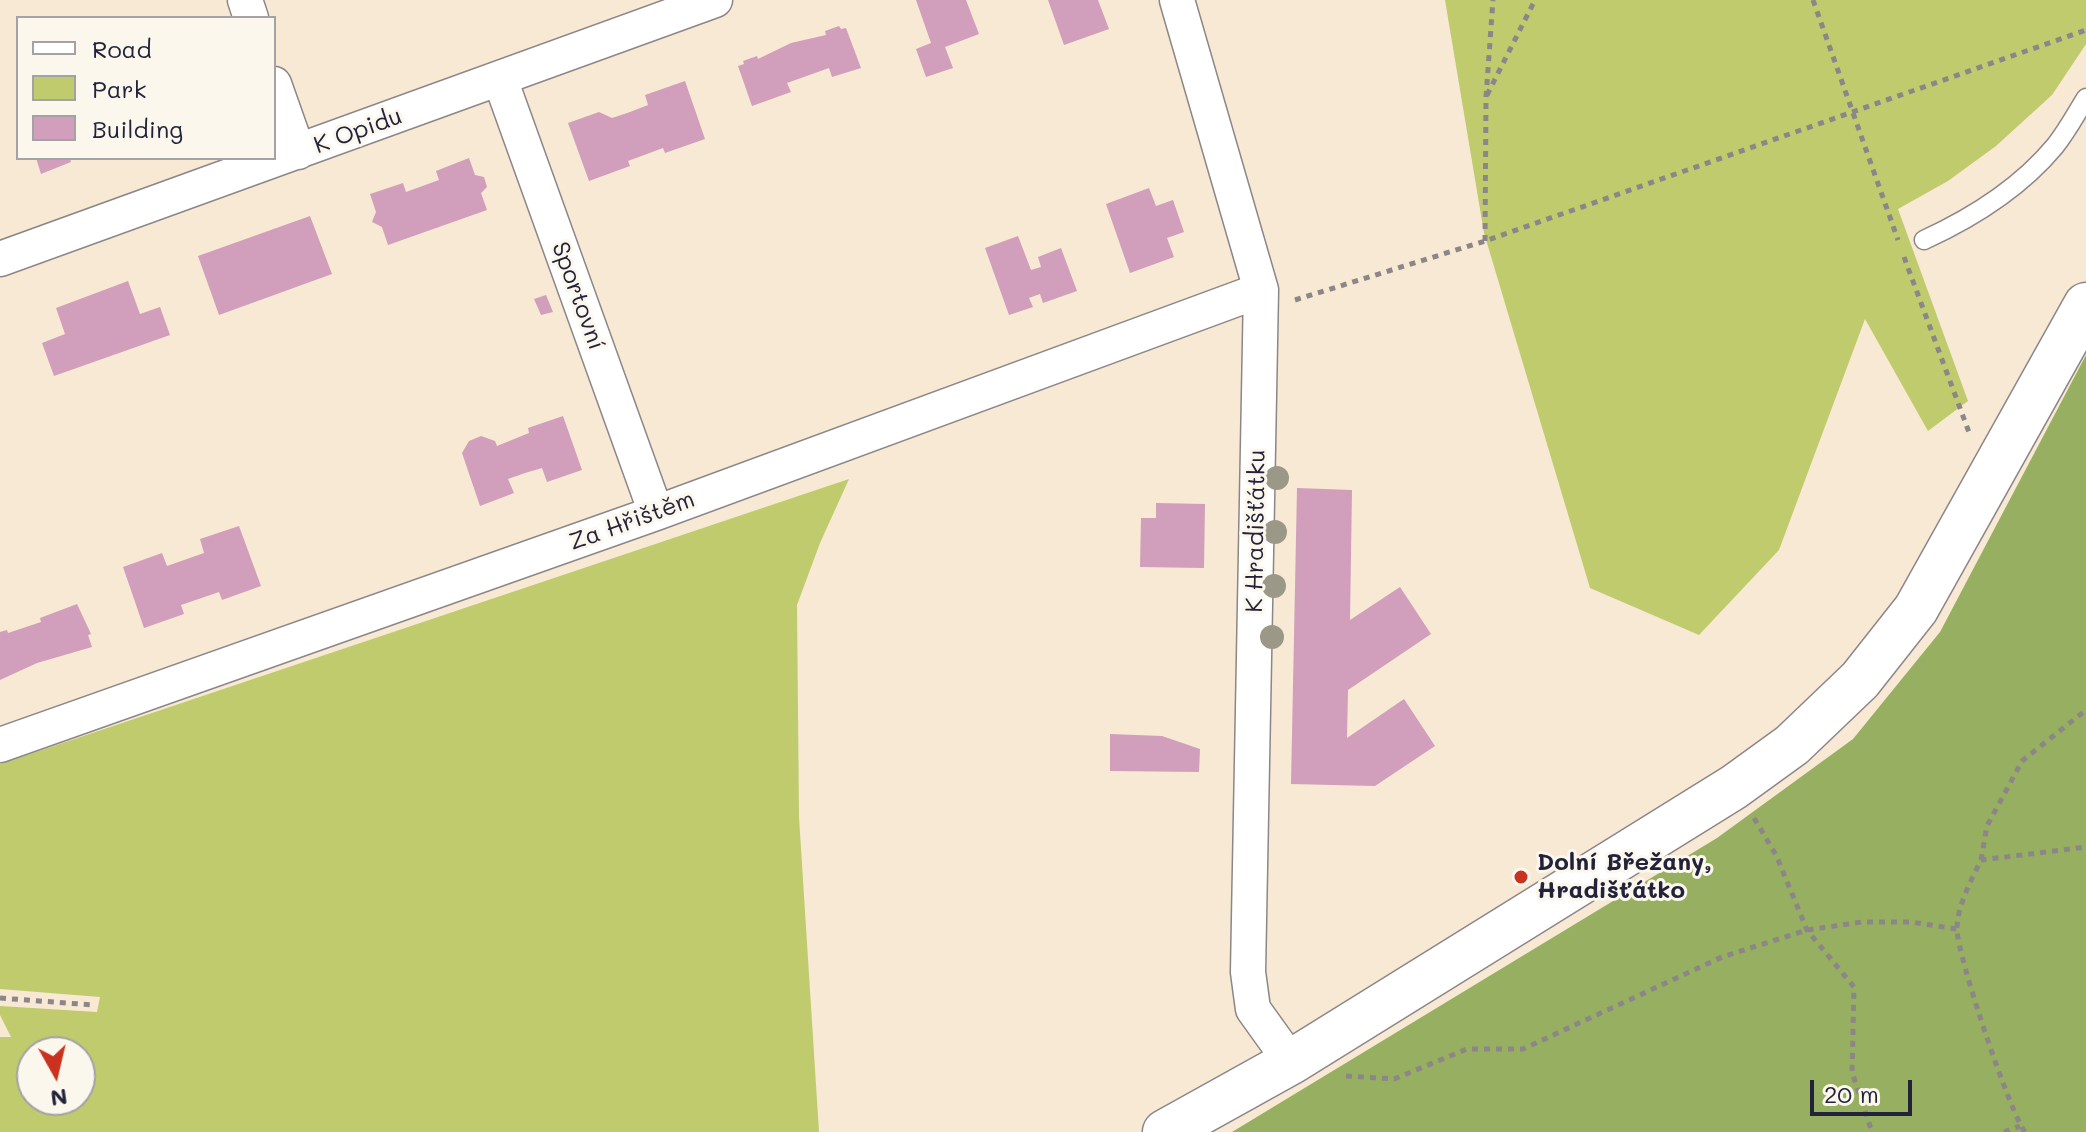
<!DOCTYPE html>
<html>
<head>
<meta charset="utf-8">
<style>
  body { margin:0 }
  #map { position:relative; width:2086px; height:1132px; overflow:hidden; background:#f7e9d4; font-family:Mali,sans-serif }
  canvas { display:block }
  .legend { position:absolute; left:16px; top:16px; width:260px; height:144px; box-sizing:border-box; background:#fbf7ec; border:2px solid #a4a2a5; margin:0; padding:10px 14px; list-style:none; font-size:24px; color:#22223b }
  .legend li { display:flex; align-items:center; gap:16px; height:40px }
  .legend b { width:40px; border:2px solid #a4a2a5 }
  .north { position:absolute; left:16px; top:1036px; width:80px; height:80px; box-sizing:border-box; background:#fbf7ec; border:2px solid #a4a2a5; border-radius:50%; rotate:172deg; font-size:22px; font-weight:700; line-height:32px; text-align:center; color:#22223b }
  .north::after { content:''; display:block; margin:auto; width:28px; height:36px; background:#c8321e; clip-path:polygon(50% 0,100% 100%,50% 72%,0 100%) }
  .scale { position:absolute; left:1810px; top:1080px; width:102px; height:36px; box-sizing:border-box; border:4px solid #22223b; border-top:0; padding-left:10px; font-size:24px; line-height:28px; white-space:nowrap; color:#22223b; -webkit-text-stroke:6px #fbf7ec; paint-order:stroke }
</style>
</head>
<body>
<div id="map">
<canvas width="2086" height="1132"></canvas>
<ul class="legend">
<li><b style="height:10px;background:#fff"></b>Road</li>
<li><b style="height:22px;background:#bfcb6d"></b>Park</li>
<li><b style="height:22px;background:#d19ebb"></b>Building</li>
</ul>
<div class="north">N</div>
<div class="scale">20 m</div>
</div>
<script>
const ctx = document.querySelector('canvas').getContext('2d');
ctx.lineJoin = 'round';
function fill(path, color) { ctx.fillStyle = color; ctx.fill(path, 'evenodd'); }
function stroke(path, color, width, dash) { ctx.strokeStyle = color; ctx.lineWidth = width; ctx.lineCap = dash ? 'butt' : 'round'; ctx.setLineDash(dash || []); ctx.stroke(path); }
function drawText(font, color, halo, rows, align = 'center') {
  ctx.font = font + ' Mali,sans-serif'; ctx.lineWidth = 6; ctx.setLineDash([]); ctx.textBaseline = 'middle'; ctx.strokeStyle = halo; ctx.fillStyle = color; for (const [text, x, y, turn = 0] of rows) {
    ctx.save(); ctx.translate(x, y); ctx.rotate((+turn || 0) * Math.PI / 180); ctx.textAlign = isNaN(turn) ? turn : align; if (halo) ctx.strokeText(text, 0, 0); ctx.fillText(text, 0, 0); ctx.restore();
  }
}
const green = new Path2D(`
  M1445 0H2086V44L2052 95 1996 146 1948 181 1898 209 1968 401 1928 431 1865 319 1779 550 1699 635 1590 588 1484 233Z
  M849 479 820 543 797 605 799 817 819 1132H0V1037H11L0 1015V1006L97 1012 100 997 0 989V764ZM32 1052H80V1100H32Z`);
const forest = new Path2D(`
  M2086 355V1132H1232L1717 838 1853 739 1940 632Z`);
const building = new Path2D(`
  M916 0H966L979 34 945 47 953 68 926 77 916 49 931 43Z
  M1048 0H1098L1109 29 1064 45Z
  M839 26 841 29 846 28 861 68 832 77 829 68 787 83 791 92 752 106 738 66 744 64 743 61 757 56 758 59 791 43 826 35 825 31Z
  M685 81 705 139 665 153 663 148 628 161 630 166 589 181 568 123 599 112 612 118 630 112 648 105 645 95Z
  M36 158H70L71 162 41 174Z
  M469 158 475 175 484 177 487 187 481 193 487 210 388 245 382 227 372 222 376 212 370 194 403 183 406 192 439 180 436 171Z
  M1149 188 1156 206 1173 200 1184 232 1167 238 1174 257 1130 273 1106 204Z
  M310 216 332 274 219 315 198 256Z
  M1018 236 1031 270 1041 267 1038 257 1061 248 1077 291 1043 303 1040 294 1029 298 1033 307 1009 315 985 248Z
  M128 281 140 314 160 307 170 335 54 376 42 343 65 334 56 308Z
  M546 295 553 312 541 315 534 299Z
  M563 416 582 470 547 482 542 468 525 473 508 479 514 493 480 506 462 453 469 441 481 436 495 441 497 446 529 433 528 428Z
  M1297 488 1352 490 1350 620 1400 587 1431 634 1348 690 1347 738 1404 699 1435 746 1375 786 1291 784Z
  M1156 503 1205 504 1204 568 1140 567 1141 518H1156Z
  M239 526 261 586 222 600 219 592 181 605 184 614 144 628 123 567 162 553 167 566 204 553 200 539Z
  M77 604 91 634 88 635 92 647 37 663 0 680V632L7 630 8 633 41 622 40 618Z
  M1110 734 1162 736 1200 749 1199 772 1110 771Z`);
const path = new Path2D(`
  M1813 0 1898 240
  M1487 95 1535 0
  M1485 241 1486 97 1493 0
  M1904 257 1970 435
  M1295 300 1485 241 2086 30
  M1754 818 1776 855 1807 930 1854 987 1852 1072 1872 1132
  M1981 860 1987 826 2022 761 2086 710
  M0 998 93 1005
  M1346 1076 1394 1079 1467 1049H1523L1722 957 1807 930 1862 922H1911L1957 929
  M2004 1132 2020 1126
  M2025 1132C2010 1113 1957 955 1957 929 1957 906 1971 881 1981 860L2086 847`);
const service = new Path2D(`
  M1924 240C1972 218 2021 187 2055 146 2067 131 2076 114 2086 98`);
const minor = new Path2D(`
  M245 0 251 18
  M1177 0 1261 290 1248 972 1253 1009 1291 1062
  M500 79 656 513
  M274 84 298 152
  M0 259 715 0
  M0 745 656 513 1261 290`);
const tertiary = new Path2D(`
  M1165 1132 1291 1062 1734 787 1792 745 1860 680 1916 609 2086 305`);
const trees = [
  [1277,478],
  [1275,532],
  [1274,586],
  [1272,637]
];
const markers = [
  [1521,877,8,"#c8321e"]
];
const streetNames = [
  ["K Opidu",358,131,-20],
  ["Sportovní",578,296,70],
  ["Za Hřištěm",632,521,-20],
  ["K Hradišťátku",1256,531,-89]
];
const poiNames = [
  ["Dolní Břežany,",1537,863],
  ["Hradišťátko",1537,891]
];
fill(green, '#bfcb6d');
fill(forest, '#97af60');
fill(building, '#d19ebb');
stroke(service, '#8c8688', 21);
stroke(minor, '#8c8688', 37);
stroke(tertiary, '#8c8688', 47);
stroke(path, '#8c8688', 5, [6, 6]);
stroke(service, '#fff', 18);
stroke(minor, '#fff', 34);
stroke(tertiary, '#fff', 44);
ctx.fillStyle = '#9c9888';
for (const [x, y] of trees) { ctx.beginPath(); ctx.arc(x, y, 12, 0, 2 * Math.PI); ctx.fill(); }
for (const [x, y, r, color] of markers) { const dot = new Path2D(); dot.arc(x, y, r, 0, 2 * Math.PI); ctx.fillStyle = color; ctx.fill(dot); stroke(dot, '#fbf7ec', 3); }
drawText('24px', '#22223b', '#fbf7ec', streetNames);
drawText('bold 24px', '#22223b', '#fbf7ec', poiNames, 'left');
</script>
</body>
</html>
